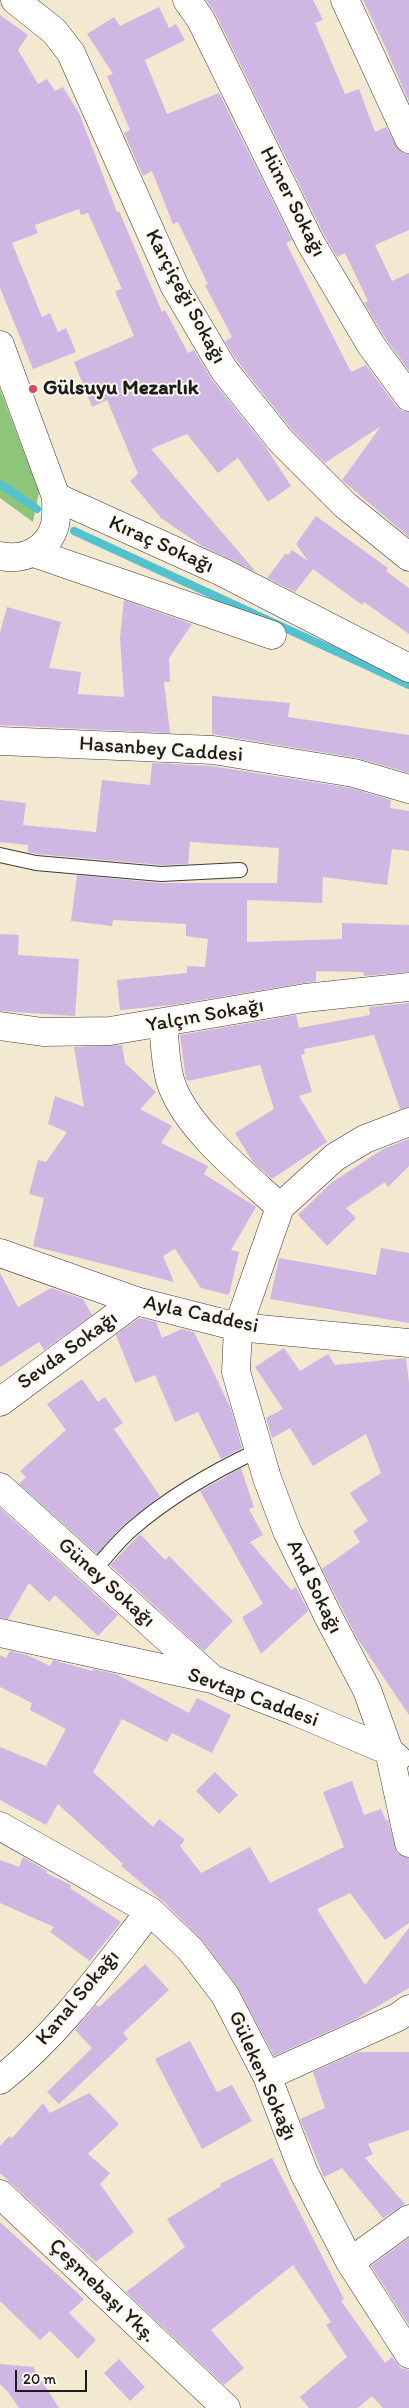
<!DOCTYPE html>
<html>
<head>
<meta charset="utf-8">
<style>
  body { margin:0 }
  #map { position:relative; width:409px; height:2408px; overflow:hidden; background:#f2e9d0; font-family:Itim,sans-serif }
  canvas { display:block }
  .scale { position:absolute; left:15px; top:2370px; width:72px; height:22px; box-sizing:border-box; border:2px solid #1c1c1c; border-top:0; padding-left:6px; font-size:15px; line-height:18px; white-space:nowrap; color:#1c1c1c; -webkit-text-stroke:4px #fbf7ec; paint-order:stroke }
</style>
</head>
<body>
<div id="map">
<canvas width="409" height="2408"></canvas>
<div class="scale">20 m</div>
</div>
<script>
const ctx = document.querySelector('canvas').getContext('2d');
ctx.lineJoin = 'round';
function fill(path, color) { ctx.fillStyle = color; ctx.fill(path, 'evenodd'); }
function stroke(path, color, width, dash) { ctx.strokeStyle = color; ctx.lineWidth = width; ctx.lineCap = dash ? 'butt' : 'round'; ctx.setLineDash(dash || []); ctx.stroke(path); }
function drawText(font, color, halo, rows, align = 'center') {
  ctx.font = font + ' Itim,sans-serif'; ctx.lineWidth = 4; ctx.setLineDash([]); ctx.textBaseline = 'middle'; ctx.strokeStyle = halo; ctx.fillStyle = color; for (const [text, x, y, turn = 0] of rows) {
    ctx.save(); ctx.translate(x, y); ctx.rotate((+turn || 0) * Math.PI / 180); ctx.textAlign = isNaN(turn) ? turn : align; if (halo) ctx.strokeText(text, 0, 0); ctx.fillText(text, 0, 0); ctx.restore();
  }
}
const green = new Path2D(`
  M0 389 39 492 33 522 0 498Z`);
const stream = new Path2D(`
  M0 484 37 509
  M74 531 409 685`);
const building = new Path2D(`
  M206 0H313L323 20 315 23 345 94 359 89 375 132 386 127 400 151 409 154V230L375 245 392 281 409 273V371L384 336 364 303 368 301 345 253 337 257 324 235 215 13Z
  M363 0H409V102L384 44Z
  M159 7 169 28 176 24 185 40 145 60 167 114 219 93 292 240 286 243 351 372 366 365 396 406 402 411 409 412V537L342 480 381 426 325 463 293 431 237 361 225 342 232 337 205 285 208 284 178 222 173 224 152 171 143 176 124 133 130 130 107 76 113 74 87 34 114 17 120 26Z
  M0 15 28 35 18 50 38 84 47 79 55 91 63 87 79 113 117 212 119 211 162 312 165 310 188 353 194 350 212 380 265 446 291 486 268 502 238 458 218 473 187 434 151 449 256 572 202 546 161 518 130 481 138 474 107 400 92 407 74 362 134 336 115 291 122 289 88 213 81 215 79 209 35 225 38 233 12 243 42 317 50 313 58 332 66 328 76 352 33 369 0 288Z
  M316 516 388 568 386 571 409 588V634L364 602 362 605 313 569 295 592 267 578 286 553 288 555 292 550 308 561 296 544Z
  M124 600 192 624 169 658 170 682H164L170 733 0 725V633L7 607 61 622 49 668 81 672 78 694 124 697 120 638Z
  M212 696 290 703 288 717 409 735V773L357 758 212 734Z
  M152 763 211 766 351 788 391 800 390 808 409 811V851L392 849 387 885 323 877 322 903 247 900V942L342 939V923L409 925V972L364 976 363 972 316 971V981L172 1005 120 1010 117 980 187 973V966L205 967 208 939 186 936V924L113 920 112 926 71 921 77 875 160 883H277L279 848 190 842 188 864 161 865 37 854 28 852V845L0 842V800L26 803 23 825 96 832 102 780 150 785Z
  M0 934 19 935 18 955 79 959 75 1016 0 1011Z
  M409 1003V1107L400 1109 374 1035 304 1049 305 1054 301 1055 312 1092 299 1096 327 1142 272 1179 253 1162 235 1133 274 1109 260 1065 188 1081 186 1079 180 1035 296 1015 299 1028 370 1015 369 1007Z
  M122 1045 125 1063 156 1092 140 1109 172 1126 161 1143 208 1166 204 1174 256 1207 231 1250 239 1252 229 1295 201 1288 175 1249 163 1256 174 1282 33 1246 44 1198 29 1194 38 1160 46 1162 67 1132 48 1124 55 1096 84 1107 74 1047Z
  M409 1139V1166L388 1187 385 1182 346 1208 356 1218 327 1246 298 1215 331 1183 383 1149Z
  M381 1248 409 1253V1323L270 1299 279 1258 376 1275Z
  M0 1273 18 1307 51 1288 83 1299 92 1315 44 1350 39 1342 0 1367Z
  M139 1318 156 1322 162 1338 182 1329 194 1332 231 1409 242 1448 221 1459 198 1412 175 1422 155 1375 135 1383 116 1335Z
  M284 1348 300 1371 328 1354 335 1365 406 1358 409 1383V1715L357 1638 322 1569 360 1542 353 1531 368 1521 350 1493 381 1473 366 1434 313 1466 290 1428 272 1438 266 1418 283 1409 255 1367Z
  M82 1379 98 1402 105 1397 123 1423 114 1429 160 1496 121 1527 97 1554 19 1484 26 1477 20 1471 66 1430 47 1404Z
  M241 1468 254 1507 249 1509 263 1535 250 1542 291 1590 296 1587 308 1611 261 1654 242 1617 263 1604 200 1491Z
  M0 1508 118 1615 98 1636 55 1595 49 1602 29 1583 8 1619 0 1618Z
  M140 1534 165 1560 169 1556 233 1621 204 1651 110 1565Z
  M10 1651 27 1655 50 1666 53 1660 92 1671 93 1669 116 1674 189 1713 197 1698 231 1715 212 1753 172 1733 167 1742 122 1719 93 1772 153 1827 159 1819 185 1840 180 1846 201 1873 250 1847 270 1883 344 1847 323 1792 352 1781 364 1815 381 1809 386 1821 388 1819 397 1853 409 1858V1923L385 1940 350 1893 317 1909 365 1985 409 1928V1988L354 2020 274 2056 237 1986 202 1940 165 1903 121 1866 123 1864 58 1804 46 1825 0 1800V1747L46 1766 66 1729 30 1710 32 1703 0 1687V1655L6 1658Z
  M215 1772 238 1795 219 1814 196 1791Z
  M23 1857 47 1871 46 1873 71 1885 70 1888 121 1922 90 1961 50 1932 54 1927 0 1903V1860L19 1867Z
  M145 1964 169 1990 123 2033 128 2039 59 2104 47 2092 92 2048 75 2030 96 2005 99 2007Z
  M190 2041 217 2092 232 2085 252 2121 202 2149 155 2059Z
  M358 2052H409V2130L368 2144 373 2154 365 2158 405 2204 383 2218 342 2168 324 2177 300 2119 325 2108 313 2072Z
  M89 2093 119 2124 88 2154 110 2173 100 2184 134 2232 96 2262 0 2173V2146L9 2136 12 2138 43 2103 50 2113Z
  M272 2158 344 2299 341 2301 385 2363 392 2357 401 2368 409 2370V2408H383L372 2396 358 2408H309L300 2397 347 2357 326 2325 331 2322 293 2265 211 2330 244 2368 224 2385 126 2292 185 2247 167 2219 221 2186 220 2184Z
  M0 2222 84 2299 69 2313 96 2340 78 2359 50 2331 40 2340 0 2301Z
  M409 2238V2325L371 2266Z
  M119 2359 145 2387 130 2401 104 2373Z
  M0 2364 33 2367 59 2408H19L8 2392 0 2384Z`);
const lane = new Path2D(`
  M0 855 36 863 161 874 240 870
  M93 1571C106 1557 118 1541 132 1529 170 1496 214 1471 259 1450`);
const street = new Path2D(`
  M15 0 54 31 71 53 175 287 224 370 281 441 345 505 409 557
  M187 0 201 20 310 242 371 345 409 397
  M345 0 409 139
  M0 345 56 497 222 572 409 668
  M34 553 272 635
  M0 556C24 561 48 550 55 525 57 516 56 506 56 497
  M0 741 213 750 354 773 409 789
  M163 1023C165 1042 165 1062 170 1080 184 1127 244 1174 280 1207
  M0 1026 43 1032 110 1031 305 998 409 987
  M409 1122 365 1139 335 1157 280 1207 238 1327 236 1372 267 1478 287 1531 327 1614 367 1690 389 1751 409 1843
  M0 1253 136 1301 238 1327 409 1343
  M0 1402 136 1301
  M0 1487 210 1677
  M0 1633 212 1679 297 1712 389 1751 397 1758
  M0 1826 150 1911 190 1949 225 1995 267 2076 304 2173 350 2262 409 2354
  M267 2076 398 2017 409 2009
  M0 2080C60 2033 104 1970 150 1911
  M0 2194 226 2408
  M350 2262 409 2219`);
const markers = [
  [33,389,5,"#d1495b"]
];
const streetNames = [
  ["Hüner Sokağı",292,202,63],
  ["Karçiçeği Sokağı",185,297,62],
  ["Kıraç Sokağı",161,545,24],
  ["Hasanbey Caddesi",161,750,4],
  ["Yalçın Sokağı",205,1016,-10],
  ["Ayla Caddesi",201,1315,12],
  ["Sevda Sokağı",68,1351,-36],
  ["Güney Sokağı",106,1583,42],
  ["And Sokağı",314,1587,64],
  ["Sevtap Caddesi",253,1698,20],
  ["Kanal Sokağı",78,1998,-50],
  ["Güleken Sokağı",262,2076,66],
  ["Çeşmebaşı Ykş.",102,2291,44]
];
const poiNames = [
  ["Gülsuyu Mezarlık",43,389]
];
fill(green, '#8dc67a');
stroke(stream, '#54c1ce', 8);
fill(building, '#d0b6e2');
stroke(lane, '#3c3b37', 16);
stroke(street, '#3c3b37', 29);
stroke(lane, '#fff', 14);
stroke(street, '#fff', 28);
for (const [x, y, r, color] of markers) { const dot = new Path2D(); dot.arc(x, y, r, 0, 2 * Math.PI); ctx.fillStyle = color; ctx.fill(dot); stroke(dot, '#fbf7ec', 2); }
drawText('21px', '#1c1c1c', '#fbf7ec', streetNames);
drawText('bold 21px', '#1c1c1c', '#fbf7ec', poiNames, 'left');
</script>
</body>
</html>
